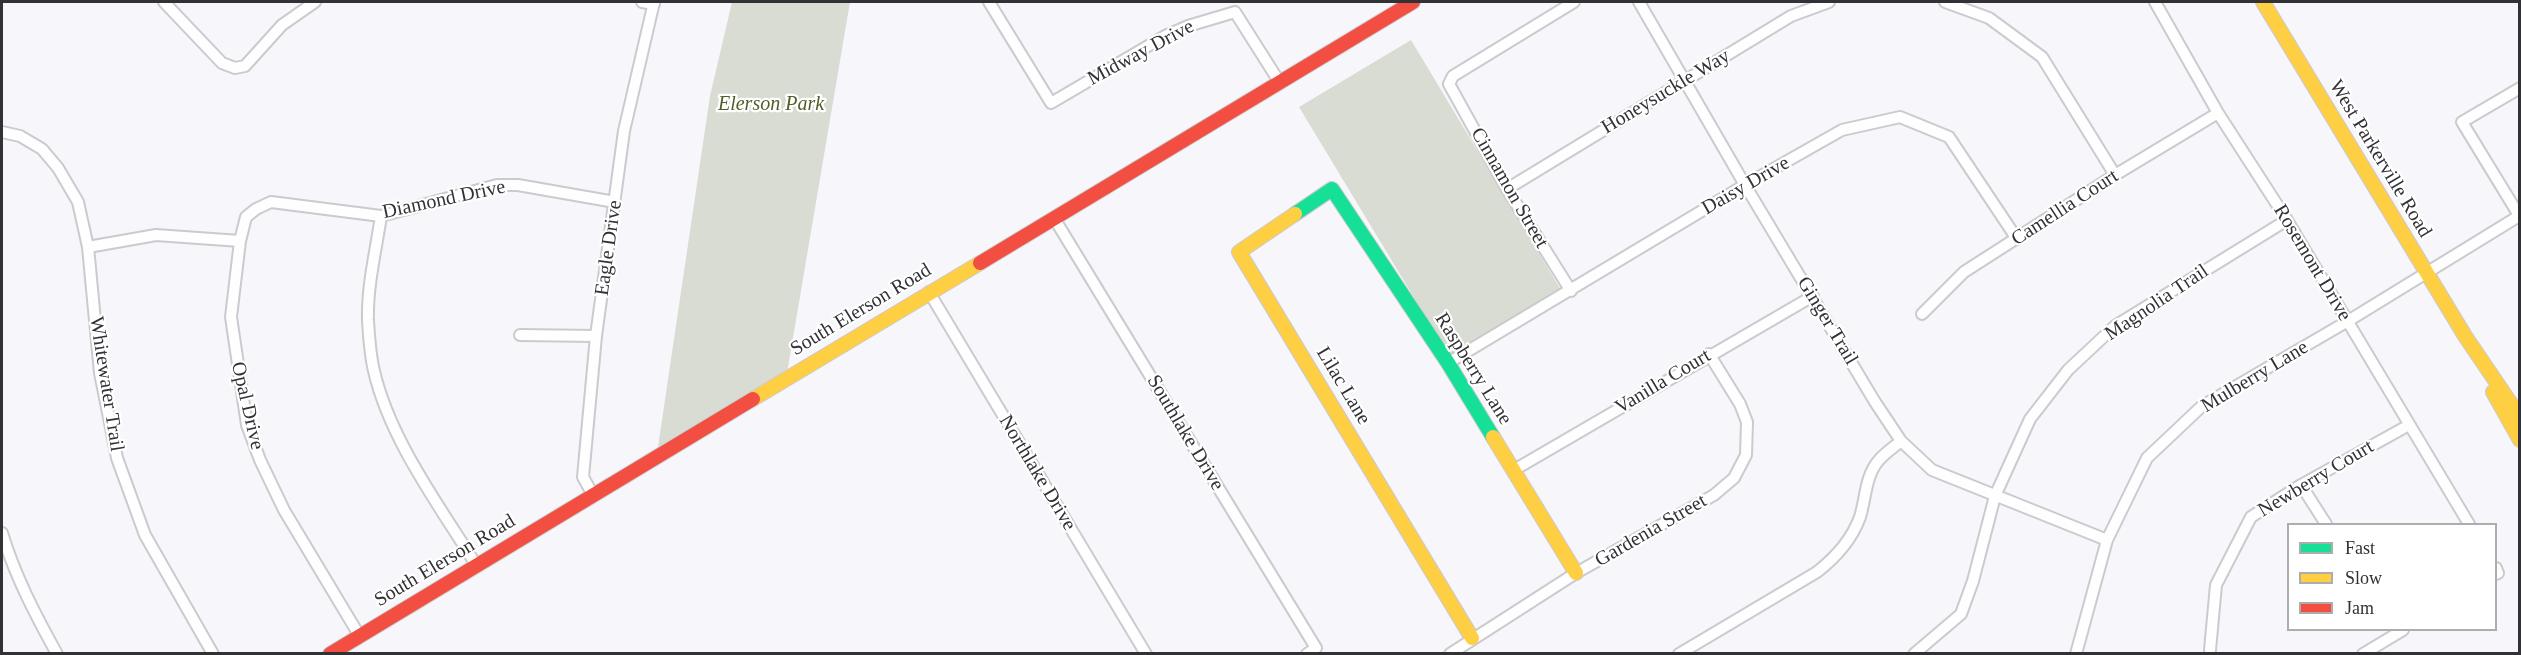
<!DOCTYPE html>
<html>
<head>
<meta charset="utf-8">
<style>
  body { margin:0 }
  #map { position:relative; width:2521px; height:655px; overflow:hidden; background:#f7f6fb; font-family:"Times New Roman",serif }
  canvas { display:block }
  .frame { position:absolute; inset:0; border:3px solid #323135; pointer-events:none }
  .legend { position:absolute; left:2287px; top:523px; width:210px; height:108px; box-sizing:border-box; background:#fff; border:2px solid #adadae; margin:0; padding:8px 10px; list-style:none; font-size:18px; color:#323135 }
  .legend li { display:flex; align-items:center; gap:12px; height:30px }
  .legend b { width:30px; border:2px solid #adadae }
</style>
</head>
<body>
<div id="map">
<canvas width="2521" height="655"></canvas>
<div class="frame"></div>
<ul class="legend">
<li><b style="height:8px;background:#16e098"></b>Fast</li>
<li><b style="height:8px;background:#ffcf43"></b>Slow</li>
<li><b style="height:8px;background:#f24e42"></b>Jam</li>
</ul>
</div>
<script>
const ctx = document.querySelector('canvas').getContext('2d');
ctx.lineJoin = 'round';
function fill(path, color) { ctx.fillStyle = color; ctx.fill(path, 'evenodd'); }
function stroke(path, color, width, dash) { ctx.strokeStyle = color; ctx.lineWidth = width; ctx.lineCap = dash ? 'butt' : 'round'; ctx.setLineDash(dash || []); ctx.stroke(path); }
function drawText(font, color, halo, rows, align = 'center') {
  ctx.font = font + ' "Times New Roman",serif'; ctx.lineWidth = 4.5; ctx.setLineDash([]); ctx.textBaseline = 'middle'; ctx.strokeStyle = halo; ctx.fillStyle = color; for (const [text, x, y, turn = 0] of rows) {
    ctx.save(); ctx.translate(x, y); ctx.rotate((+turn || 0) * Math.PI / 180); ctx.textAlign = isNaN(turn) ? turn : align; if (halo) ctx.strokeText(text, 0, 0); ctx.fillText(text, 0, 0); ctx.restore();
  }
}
const green = new Path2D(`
  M732 2H850L786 379 658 447 710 96Z
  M1411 40 1561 290 1450 357 1299 107Z`);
const street = new Path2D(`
  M164 2 222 63 235 68 245 66 282 25 315 2
  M642 2 654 4
  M989 2 1051 103 1165 36 1188 26 1235 12 1280 83
  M1639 2 1745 185 1875 402 1901 441 1932 470 2107 540
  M1945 2 1989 18 2042 57 2115 175
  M2155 2 2218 113 2287 220 2469 524
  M2520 88 2462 122 2520 217
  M2 132 20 136 42 149 58 168 78 202 88 247 100 373 117 458 145 535 213 654
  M1507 189 1791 16 1829 2
  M381 216C376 250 367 286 368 320 369 337 370 355 374 371 390 440 439 505 476 565
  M1054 218 1316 648 1307 654
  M88 247 156 235 240 241
  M1571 291 1507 189 1449 84 1453 76 1574 2
  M929 292 1146 654
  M1922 314 1964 272 2115 175 2218 113
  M520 335 596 336
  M1448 363 1745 185 1842 130 1900 117 1949 137 2017 239
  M1514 470 1813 296
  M2301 485 2326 524
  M593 495 583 477 596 336 624 131 654 2
  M2 533C15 576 35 614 57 654
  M2496 568 2498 573 2496 574
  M359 635 284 510 260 460 247 425 231 317 240 241 246 217 256 209 271 202 381 216 497 185H518L615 202
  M2210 650 2216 585 2251 517 2301 485 2409 425
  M1450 654 1576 573 1714 495 1734 478 1746 455 1747 422 1740 404 1709 354
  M1679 654 1817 572C1835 558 1852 539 1860 517 1866 498 1865 476 1879 460 1885 453 1894 447 1901 441
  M1914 654 1961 614 1973 581 1995 496 2030 419 2068 370 2115 326 2287 220
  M2076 654 2107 540 2147 458 2202 406 2348 321 2519 216
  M2363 654 2403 630`);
const fast = new Path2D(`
  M1295 214 1332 189 1448 363 1493 437`);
const slow = new Path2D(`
  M2263 2 2465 336 2520 417
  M1295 214 1239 252 1472 638
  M2493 392 2520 440
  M753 399 980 263
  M1493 437 1576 573`);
const jam = new Path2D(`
  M980 263 1413 2
  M330 654 753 399`);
const streetNames = [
  ["Midway Drive",1141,53,-28],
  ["Honeysuckle Way",1666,92,-31],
  ["West Parkerville Road",2380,159,59],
  ["Daisy Drive",1746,186,-30],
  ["Cinnamon Street",1509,188,60],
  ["Diamond Drive",444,200,-12],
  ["Camellia Court",2065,208,-33],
  ["Eagle Drive",609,248,-82],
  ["Rosemont Drive",2312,263,59],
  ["Magnolia Trail",2157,303,-34],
  ["South Elerson Road",861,310,-31],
  ["Ginger Trail",1827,321,59],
  ["Raspberry Lane",1473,369,58],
  ["Mulberry Lane",2255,377,-31],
  ["Vanilla Court",1663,382,-31],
  ["Whitewater Trail",106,384,81],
  ["Lilac Lane",1343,386,59],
  ["Opal Drive",247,406,77],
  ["Southlake Drive",1185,433,59],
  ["Northlake Drive",1037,473,59],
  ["Newberry Court",2316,479,-31],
  ["Gardenia Street",1651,531,-30],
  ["South Elerson Road",445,561,-31]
];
const parkNames = [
  ["Elerson Park",771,105]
];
fill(green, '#d9dcd3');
stroke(street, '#cbcace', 14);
stroke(fast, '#cbcace', 16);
stroke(slow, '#cbcace', 16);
stroke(jam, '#cbcace', 16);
stroke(street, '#fefefe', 10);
stroke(fast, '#16e098', 14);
stroke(slow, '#ffcf43', 14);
stroke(jam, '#f24e42', 14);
drawText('20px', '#323135', '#fff', streetNames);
drawText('italic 20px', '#505e2a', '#fff', parkNames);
</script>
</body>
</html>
